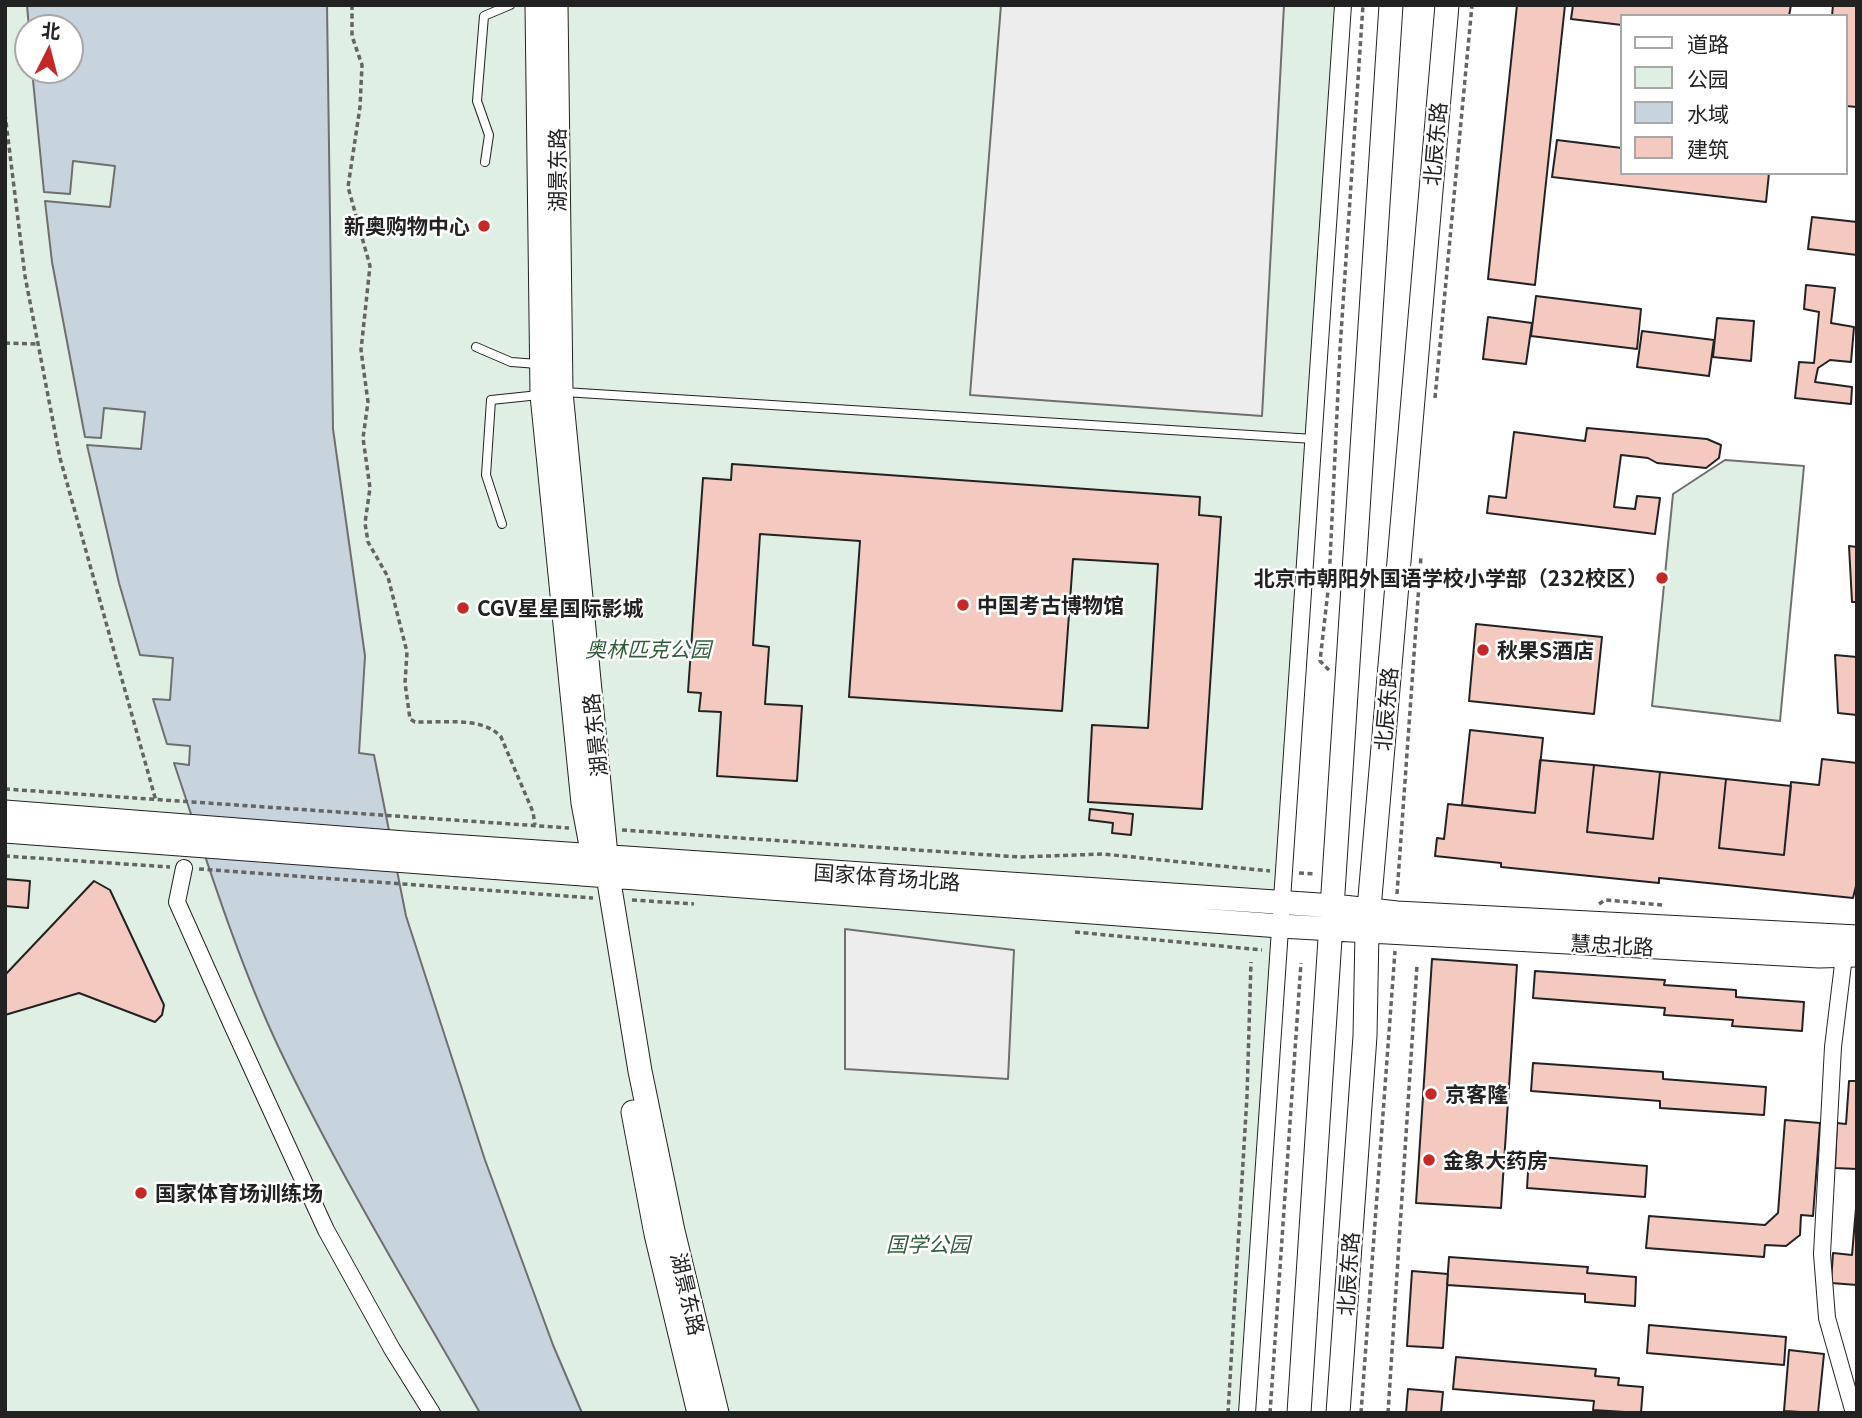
<!DOCTYPE html>
<html>
<head>
<meta charset="utf-8">
<style>
  body { margin:0 }
  #map { position:relative; width:1862px; height:1418px; overflow:hidden; background:#fff; font-family:Georgia,"Noto Sans SC",serif }
  canvas { display:block }
  .frame { position:absolute; inset:0; border:7px solid #222; pointer-events:none }
  .legend { position:absolute; left:1620px; top:14px; width:228px; height:161px; box-sizing:border-box; background:#fff; border:2px solid #a7a7a7; margin:0; padding:9px 12px; list-style:none; font-size:21px; color:#222 }
  .legend li { display:flex; align-items:center; gap:14px; height:35px }
  .legend b { width:35px; border:2px solid #a7a7a7 }
  .north { position:absolute; left:14px; top:14px; width:70px; height:70px; box-sizing:border-box; background:#fff; border:2px solid #a7a7a7; border-radius:50%; rotate:6deg; font-size:19px; font-weight:700; line-height:28px; text-align:center; color:#222 }
  .north::after { content:''; display:block; margin:auto; width:24px; height:32px; background:#c62828; clip-path:polygon(50% 0,100% 100%,50% 72%,0 100%) }
</style>
</head>
<body>
<div id="map">
<canvas width="1862" height="1418"></canvas>
<div class="frame"></div>
<ul class="legend">
<li><b style="height:9px;background:#fff"></b>道路</li>
<li><b style="height:19px;background:#e0efe3"></b>公园</li>
<li><b style="height:19px;background:#c7d3dd"></b>水域</li>
<li><b style="height:19px;background:#f3c9c0"></b>建筑</li>
</ul>
<div class="north">北</div>
</div>
<script>
const ctx = document.querySelector('canvas').getContext('2d');
ctx.lineJoin = 'round';
function fill(path, color) { ctx.fillStyle = color; ctx.fill(path, 'evenodd'); }
function stroke(path, color, width, dash) { ctx.strokeStyle = color; ctx.lineWidth = width; ctx.lineCap = dash ? 'butt' : 'round'; ctx.setLineDash(dash || []); ctx.stroke(path); }
function drawText(font, color, halo, rows, align = 'center') {
  ctx.font = font + ' Georgia,"Noto Sans SC",serif'; ctx.lineWidth = 5; ctx.setLineDash([]); ctx.textBaseline = 'middle'; ctx.strokeStyle = halo; ctx.fillStyle = color; for (const [text, x, y, turn = 0] of rows) {
    ctx.save(); ctx.translate(x, y); ctx.rotate((+turn || 0) * Math.PI / 180); ctx.textAlign = isNaN(turn) ? turn : align; if (halo) ctx.strokeText(text, 0, 0); ctx.fillText(text, 0, 0); ctx.restore();
  }
}
const green = new Path2D(`
  M5 5H1337L1242 1413H5ZM28 28H70V70H28Z
  M1725 460 1804 466 1780 721 1652 706 1673 494Z`);
const parking = new Path2D(`
  M1001 5H1284L1262 416 970 395Z
  M845 929 1014 950 1008 1079 845 1069Z`);
const water = new Path2D(`
  M27 5H327L333 429 365 656 359 753 374 755 406 916 485 1160 553 1345 582 1413H480C411 1292 338 1172 278 1046 236 956 206 858 174 763L189 765 190 746 167 744 153 699 170 700 173 658 140 655 119 583 87 445 141 449 145 412 104 408 101 438 85 437 52 262 45 201 110 207 115 166 73 161 70 194 44 192 32 70H70V28H29Z`);
const building = new Path2D(`
  M1517 5H1565L1535 285 1488 279Z
  M1573 5H1791L1789 16H1622V25L1571 19Z
  M1833 5H1857V107L1846 106V16H1832Z
  M1557 140 1622 148V173H1769L1766 202 1552 177Z
  M1812 217 1857 222V255L1808 249Z
  M1806 285 1835 288 1831 323 1854 327 1851 362 1830 360 1818 368 1815 382 1852 387 1851 404 1795 398 1799 362 1814 363 1819 312 1804 309Z
  M1536 296 1641 309 1637 349 1531 336Z
  M1488 317 1532 323 1526 364 1483 359Z
  M1717 318 1754 321 1751 361 1713 357Z
  M1642 331 1714 340 1709 376 1637 367Z
  M1587 428 1707 439 1721 445 1719 458 1706 468 1657 463 1648 458 1621 455 1614 507 1635 509 1637 496 1660 498 1655 534 1487 513 1489 496 1506 498 1514 432 1585 441Z
  M732 464 1200 497 1199 515 1221 517 1202 809 1088 802 1092 725 1148 728 1158 564 1073 559 1062 711 849 697 860 541 760 534 753 645 769 647 765 704 802 706 797 781 717 776 721 712 699 711 701 693 688 692 703 478 731 480Z
  M1849 546 1857 547V602H1852Z
  M1476 624 1602 637 1594 714 1469 701Z
  M1835 655 1857 657V715L1838 713Z
  M1470 730 1543 738 1535 813 1462 805Z
  M1822 759 1857 763V882L1853 898 1659 878V883L1501 867V863L1435 856 1437 838 1444 839 1448 804 1535 813 1540 760 1594 765 1587 832 1653 839 1660 772 1726 779 1719 848 1784 855 1791 782 1819 785Z
  M1594 765 1660 772 1653 839 1587 832Z
  M1726 779 1791 786 1784 855 1719 848Z
  M1090 809 1133 814 1131 835 1112 833 1113 823 1089 820Z
  M5 879 30 881 28 908 5 906Z
  M94 881 110 890 164 1005 162 1015 155 1022 79 993 5 1015V975Z
  M1432 959 1517 965 1501 1208 1416 1203Z
  M1535 971 1665 980 1664 985 1736 990V997L1804 1002 1802 1031 1732 1026 1733 1020 1664 1015 1665 1008 1533 998Z
  M1533 1063 1663 1072V1079L1766 1087 1764 1115 1660 1108V1101L1531 1091Z
  M1849 1081H1857V1169L1835 1168 1837 1123 1846 1124Z
  M1785 1120 1820 1123 1813 1216 1801 1215 1800 1235 1786 1246 1765 1245 1764 1257 1646 1248 1649 1216 1765 1225 1778 1213Z
  M1529 1156 1647 1166 1645 1197 1527 1188Z
  M1857 1196V1285L1831 1283 1833 1253 1852 1255Z
  M1449 1257 1588 1267 1587 1273 1636 1277 1635 1306 1585 1302V1294L1447 1285Z
  M1412 1271 1448 1274 1443 1348 1407 1346Z
  M1649 1325 1786 1337 1784 1365 1647 1353Z
  M1789 1350 1824 1354 1818 1413 1784 1411Z
  M1456 1357 1596 1369 1595 1376 1619 1378 1618 1385 1643 1387 1641 1413 1593 1410 1594 1401 1453 1389Z
  M1408 1389 1443 1392 1441 1413H1406Z`);
const path = new Path2D(`
  M352 5V36L362 65 360 107 348 187 370 266 361 350 368 402 363 438 370 488 365 523 368 542 388 577 407 652 405 683 410 719 415 722C442 723 483 716 501 737L533 812 535 825
  M5 114 25 276 60 458 156 801
  M5 343 38 344
  M1435 398 1472 5
  M1329 670 1320 661 1329 582 1340 349 1363 5
  M5 789 569 828
  M622 830 1020 857 1103 854 1270 871
  M5 856 170 867
  M199 869 593 898
  M1299 873 1316 874
  M1397 894 1421 556
  M632 900 694 904
  M1599 904 1605 900 1663 905
  M1075 932 1262 950
  M1228 1413 1247 1096 1251 962
  M1270 1413 1301 963
  M1361 1413 1395 951
  M1388 1413 1417 965`);
const lane = new Path2D(`
  M485 162 489 135 477 101 484 16 510 5
  M476 347 511 362 538 364
  M564 392 1314 439
  M502 524 486 475 491 400 539 395`);
const street = new Path2D(`
  M184 868 177 902 232 1025 326 1230 392 1349 432 1413
  M1844 956 1833 1047 1822 1254 1827 1318 1854 1413
  M1247 1413 1343 5`);
const secondary = new Path2D(`
  M537 5 542 395 583 803 595 867
  M556 5 561 392 608 876 640 1071 673 1231 717 1413
  M5 812 405 843 1334 906 1397 913 1857 937
  M5 831 1280 926 1819 956 1857 955
  M633 1112 656 1234 699 1413
  M1299 1413 1391 5
  M1338 1413 1365 1036 1367 932 1447 5`);
const markers = [
  [484,226,7,"#c62828"],
  [1662,578,7,"#c62828"],
  [963,605,7,"#c62828"],
  [463,608,7,"#c62828"],
  [1483,650,7,"#c62828"],
  [1431,1094,7,"#c62828"],
  [1429,1160,7,"#c62828"],
  [141,1193,7,"#c62828"]
];
const streetNames = [
  ["北辰东路",1435,144,-85],
  ["湖景东路",557,170,-90],
  ["北辰东路",1386,709,-85],
  ["湖景东路",595,735,-96],
  ["国家体育场北路",887,877,4],
  ["慧忠北路",1612,945,3],
  ["北辰东路",1348,1274,-86],
  ["湖景东路",688,1294,77]
];
const poiNames = [
  ["新奥购物中心",470,226,"right"],
  ["北京市朝阳外国语学校小学部（232校区）",1648,578,"right"],
  ["中国考古博物馆",977,605],
  ["CGV星星国际影城",477,608],
  ["秋果S酒店",1497,650],
  ["京客隆",1445,1094],
  ["金象大药房",1443,1160],
  ["国家体育场训练场",155,1193]
];
const parkNames = [
  ["奥林匹克公园",648,649],
  ["国学公园",928,1244]
];
fill(green, '#e0efe3');
stroke(green, '#6f6f6f', 2);
fill(parking, '#ededed');
stroke(parking, '#6f6f6f', 2);
fill(water, '#c7d3dd');
stroke(water, '#6f6f6f', 2);
fill(building, '#f3c9c0');
stroke(building, '#222', 2);
stroke(lane, '#222', 10);
stroke(street, '#222', 18);
stroke(secondary, '#222', 25);
stroke(path, '#646464', 3.5, [5, 3.5]);
stroke(lane, '#fff', 8);
stroke(street, '#fff', 16);
stroke(secondary, '#fff', 23);
for (const [x, y, r, color] of markers) { const dot = new Path2D(); dot.arc(x, y, r, 0, 2 * Math.PI); ctx.fillStyle = color; ctx.fill(dot); stroke(dot, '#fff', 2.5); }
drawText('21px', '#222', '#fff', streetNames);
drawText('bold 21px', '#222', '#fff', poiNames, 'left');
drawText('italic 21px', '#2f5e38', '#fff', parkNames);
</script>
</body>
</html>
